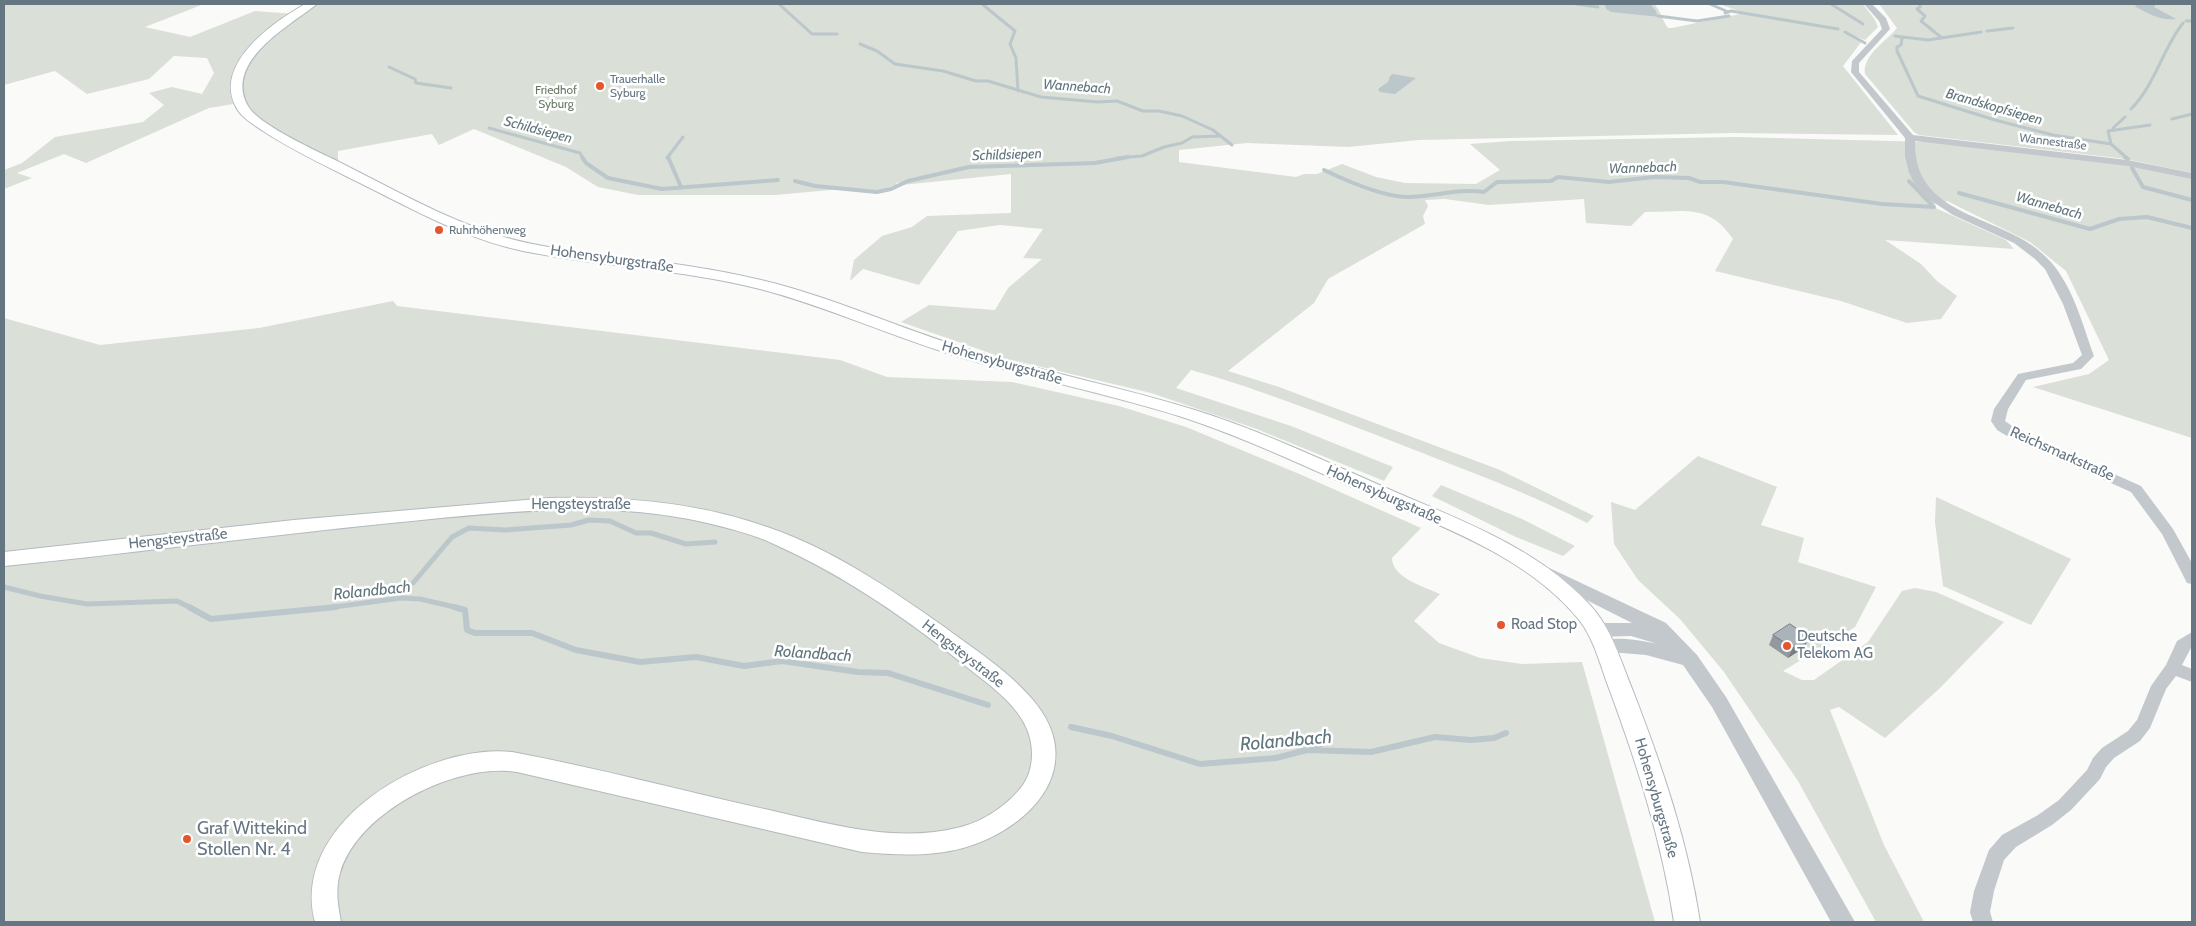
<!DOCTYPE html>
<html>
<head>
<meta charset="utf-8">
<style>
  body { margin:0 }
  #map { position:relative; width:2196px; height:926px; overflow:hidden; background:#fafaf8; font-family:Cabin,sans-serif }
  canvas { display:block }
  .frame { position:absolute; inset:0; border:5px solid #657683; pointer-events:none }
</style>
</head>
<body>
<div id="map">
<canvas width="2196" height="926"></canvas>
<div class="frame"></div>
</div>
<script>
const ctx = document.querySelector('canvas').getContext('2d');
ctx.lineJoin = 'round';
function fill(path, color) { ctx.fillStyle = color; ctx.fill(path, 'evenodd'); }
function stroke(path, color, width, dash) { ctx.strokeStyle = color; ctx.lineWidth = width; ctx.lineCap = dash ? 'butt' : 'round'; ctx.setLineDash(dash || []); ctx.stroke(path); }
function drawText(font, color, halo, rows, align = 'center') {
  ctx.font = font + ' Cabin,sans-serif'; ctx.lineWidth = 5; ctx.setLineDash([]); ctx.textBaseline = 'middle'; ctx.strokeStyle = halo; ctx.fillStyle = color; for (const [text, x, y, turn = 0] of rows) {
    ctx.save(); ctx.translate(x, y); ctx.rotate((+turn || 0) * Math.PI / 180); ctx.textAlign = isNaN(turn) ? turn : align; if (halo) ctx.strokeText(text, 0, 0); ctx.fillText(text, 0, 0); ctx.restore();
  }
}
const green = new Path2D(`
  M4 4H204L145 27 190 37 255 11 295 14 312 4H1604L1608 11 1657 17 1650 5 1617 4H1654C1661 11 1662 20 1668 28H1672L1745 13 1719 4H1863L1875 20 1878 27 1865 40 1844 32 1862 41 1843 66 1898 135 1733 133 1419 140 1348 147 1247 143 1179 150V162L1296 177 1304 174H1317L1342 164 1376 177 1405 183 1476 184 1500 170 1470 144 1511 141 1736 137 1930 142 2124 165 2192 177V438L2033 387 2089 374 2109 360 2066 271 2030 242 1947 201 1929 205 2006 240 2014 249 1885 240 1921 264 1937 281 1957 296 1941 319 1907 323 1841 301 1715 271 1733 239C1709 203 1684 212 1645 212L1631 226 1586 223 1584 199 1489 205 1445 199 1425 200 1428 206 1423 216 1425 224 1328 279 1314 303 1228 371 1279 387 1500 470 1594 516 1587 523C1527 492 1465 470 1402 445 1332 418 1263 390 1191 370L1176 388 1291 426 1393 467 1384 481 1254 428 1151 393 1004 358 901 322 929 305 995 310 1008 288 1042 259 1023 258 1043 229 1000 225 958 231 919 285 863 269 850 281 854 260 882 236 912 227 927 216 1011 213V174L901 185 897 182 896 185 880 190 842 189 775 195H638L598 187 566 167 474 129 439 145 432 134 338 151V166L276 134 240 103 209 108 86 163 64 154 17 173 32 178 4 189V170L22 163 55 137 143 122 164 105 149 93 172 87 202 94 214 73 207 58 174 56 149 79 87 94 55 71 4 85Z
  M1879 4H2192V173L2126 159 1919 135 1914 132 1865 74C1862 55 1887 41 1897 28Z
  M393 301 397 306 840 360 887 377 1012 382 1119 406 1186 427 1304 476 1421 528 1392 558C1392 578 1425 587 1440 594L1414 621 1439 643 1480 658 1522 664 1582 662 1655 922H4V318L100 345 259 328Z
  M1698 456 1777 487 1761 525 1804 538 1798 562 1876 587 1855 627 1783 671 1802 680H1814L1868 642 1902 591 1915 588 1936 592 2004 622 1940 688 1885 738 1839 707 1830 710 1884 845 1924 922H1876L1798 781 1724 672 1680 619 1638 580 1614 544 1611 502 1635 510Z
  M1441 485 1522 519 1575 546 1563 556 1516 537 1432 496Z
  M1936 497 2071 559 2031 625 1943 586 1935 522Z`);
const water = new Path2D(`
  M1604 4 1651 5 1656 11 1658 17 1611 12 1607 10Z
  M2138 4H2156L2154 7 2176 19C2161 21 2149 14 2136 7L2135 6Z
  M1393 74 1416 78 1395 94 1380 92 1378 89 1388 82 1390 76Z`);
const streamFar3 = new Path2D(`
  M779 4 812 34H837
  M982 4 1015 31 1010 44 1016 58 1018 91
  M1576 4 1598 7
  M1710 4 1726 11
  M1831 4 1863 24
  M1920 4V7L1917 9 1925 16 1921 21 1942 38
  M1725 13 1731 11 1838 29
  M1658 16 1697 21 1729 16
  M2186 21H2192
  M1987 31 2013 28
  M1845 32 1865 43
  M1895 36 1928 40 1981 32
  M1902 38 1901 45 1897 47V51L1918 96 1995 120 2053 135 2111 144 2127 158
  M860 44 877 51 895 64 943 71 976 81H988L1041 97 1098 102 1117 101 1143 111H1159L1182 116 1213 130 1232 145
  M389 67 415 79 416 83 451 88
  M2131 109C2155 85 2162 50 2183 23
  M2172 119 2192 114
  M489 128 580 153 583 158
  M2113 128 2125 117
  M2111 144 2108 131 2150 125
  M667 158 683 137
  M1117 158 1142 156 1164 147 1182 143 1192 137 1221 136`);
const streamFar2 = new Path2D(`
  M582 157 586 163 608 178 662 189 778 180
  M668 157 681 187
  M2125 157 2128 159
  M2132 168 2143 187 2192 200
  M1324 170C1347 181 1383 197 1408 197 1433 197 1458 188 1484 192L1497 182 1551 181 1558 177 1609 182 1654 177 1689 178 1700 182H1723L1882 204 1934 207 1909 181
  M795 181 815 186 877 192 891 189 908 181 969 167 1095 163 1128 157
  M1959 193 2090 229 2119 219 2147 217 2192 228`);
const streamFar1 = new Path2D(`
  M413 583 452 537 469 528 505 530 571 525 589 520 610 521 636 533H651L686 544 715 542
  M4 587 40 596 87 604 177 601 191 608
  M327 608 401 598 420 599 459 608`);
const stream = new Path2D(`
  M189 607 211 619 336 607
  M454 607 465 610 467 630 475 633H532L576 650 640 662 696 657 744 666 782 661 858 672 888 673 988 705
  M1071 727 1112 736 1200 764 1276 758 1307 750 1371 752 1435 737 1471 740 1494 738 1506 733
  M1310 749 1327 741`);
const minor = new Path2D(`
  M1864 4H1872L1886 18 1890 29 1859 63V72L1913 135 2128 160 2192 173V179L2128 166 1915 141C1913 220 2003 213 2046 257 2072 282 2082 323 2094 356L2081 369 2026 380 2008 409 2005 421 2022 433 2141 486 2173 529 2192 563V584L2187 583 2162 534 2131 492 2012 439 1997 430 1991 421 1994 409 2018 374 2073 363 2082 355 2063 304 2045 269 2035 259 2014 243 1953 215 1927 198 1917 188 1909 173 1905 156V138L1851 72 1852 61 1882 29 1879 21Z
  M2192 632V646L2182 665 2192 669V682L2176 676 2166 689 2150 728 2140 741 2114 758 2106 767 2100 779 2071 810 2052 825 2016 847 2004 860 1994 891 1990 912 1993 922H1973L1970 912 1974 891 1989 850 2002 835 2038 815 2059 800 2087 770 2093 758 2102 748 2128 731 2137 720 2151 686 2166 665 2177 641Z`);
const tertiary = new Path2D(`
  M1543 565 1666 623 1697 655 1726 697 1855 922H1831L1712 707 1683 665 1646 655 1598 651 1595 646 1598 641C1616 636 1641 640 1658 644L1631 636 1596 637 1589 635 1587 630 1589 625 1596 623H1632L1537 575 1534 571 1537 567Z`);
const secondary = new Path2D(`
  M305 4H317C291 25 223 61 248 106 257 123 310 148 329 157 386 185 443 219 504 237 535 246 567 250 599 254 653 261 708 267 761 280 833 297 900 329 971 350 1045 372 1121 387 1195 410 1265 432 1333 465 1400 494 1468 523 1539 550 1590 605 1612 629 1621 662 1633 691 1662 766 1688 842 1700 922H1674C1662 842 1638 767 1610 691 1601 668 1595 641 1580 621 1528 556 1441 527 1368 494 1306 467 1246 438 1182 417 1106 393 1027 378 950 354 886 334 825 306 760 289 682 269 602 267 523 251 466 239 416 211 364 185 330 168 295 152 263 131 253 124 240 117 235 105 215 62 274 22 305 4Z
  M549 498C624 496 699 502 770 528 833 550 889 588 943 626 975 650 1012 673 1037 705 1087 771 1027 830 963 848 930 857 896 855 862 852L517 772C456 762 357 812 340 873 335 890 338 906 341 922H315C289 823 426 743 512 752 598 768 683 791 769 810 831 824 896 844 961 827 984 821 1008 805 1023 785 1036 766 1034 740 1023 721 1010 699 987 683 968 668 909 620 845 576 776 545 753 534 728 528 703 522 600 499 495 513 391 523 262 536 133 553 4 566V552L294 520Z`);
const wall = new Path2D(`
  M1773 635 1805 647 1788 658 1769 645Z`);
const shadedWall = new Path2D(`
  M1809 637 1805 647 1788 658 1793 648Z`);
const building = new Path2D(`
  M1790 624 1809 637 1793 648 1773 635Z`);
const markers = [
  [600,86,5,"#e4572e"],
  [439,230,5,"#e4572e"],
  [1501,625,5,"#e4572e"],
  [1787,646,5,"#e4572e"],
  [187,839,5,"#e4572e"]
];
const farPoinames = [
  ["Trauerhalle",610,79],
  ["Syburg",610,93],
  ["Ruhrhöhenweg",449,230]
];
const farParknames = [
  ["Friedhof",556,90],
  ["Syburg",556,104]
];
const farStreetnames = [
  ["Wannestraße",2053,142,7]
];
const farWaternames = [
  ["Wannebach",1077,87,4],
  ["Brandskopfsiepen",1994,107,16],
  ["Schildsiepen",538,130,15],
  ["Schildsiepen",1007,155,-2],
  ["Wannebach",1643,168,-2],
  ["Wannebach",2049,206,16]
];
const streetNames = [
  ["Hohensyburgstraße",612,259,8],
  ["Hohensyburgstraße",1002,363,16],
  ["Reichsmarkstraße",2062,454,24],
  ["Hohensyburgstraße",1384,495,24],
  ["Hengsteystraße",581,505],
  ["Hengsteystraße",178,539,-6],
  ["Hengsteystraße",963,654,38],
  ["Hohensyburgstraße",1656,798,74]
];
const poiNames = [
  ["Road Stop",1511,625],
  ["Deutsche",1797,637],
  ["Telekom AG",1797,654]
];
const waterNames = [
  ["Rolandbach",372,591,-6],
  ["Rolandbach",813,654,4]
];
const nearPoinames = [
  ["Graf Wittekind",197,829],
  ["Stollen Nr. 4",197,850]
];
const nearWaternames = [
  ["Rolandbach",1286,741,-5]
];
fill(green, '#dadfd7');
fill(water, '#bbc7cb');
stroke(streamFar3, '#bbc7cb', 3);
stroke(streamFar2, '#bbc7cb', 4);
stroke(streamFar1, '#bbc7cb', 5);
stroke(stream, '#bbc7cb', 6);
stroke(secondary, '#b3babf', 2);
fill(minor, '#c3c8cc');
fill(tertiary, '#c3c8cc');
fill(secondary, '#fff');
fill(wall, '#929a9f');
fill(shadedWall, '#777d82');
fill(building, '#aab3b9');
stroke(building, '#777d82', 1);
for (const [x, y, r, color] of markers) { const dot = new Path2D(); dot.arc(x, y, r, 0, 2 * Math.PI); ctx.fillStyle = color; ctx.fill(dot); stroke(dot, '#fff', 2); }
drawText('12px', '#657683', '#fff', farPoinames, 'left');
drawText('12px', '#687a64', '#fff', farParknames);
drawText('12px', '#657683', '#fff', farStreetnames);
drawText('italic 14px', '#60757c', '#fff', farWaternames);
drawText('15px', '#657683', '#fff', streetNames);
drawText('15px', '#657683', '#fff', poiNames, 'left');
drawText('italic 16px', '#60757c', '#fff', waterNames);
drawText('18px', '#657683', '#fff', nearPoinames, 'left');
drawText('italic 19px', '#60757c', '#fff', nearWaternames);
</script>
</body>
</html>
